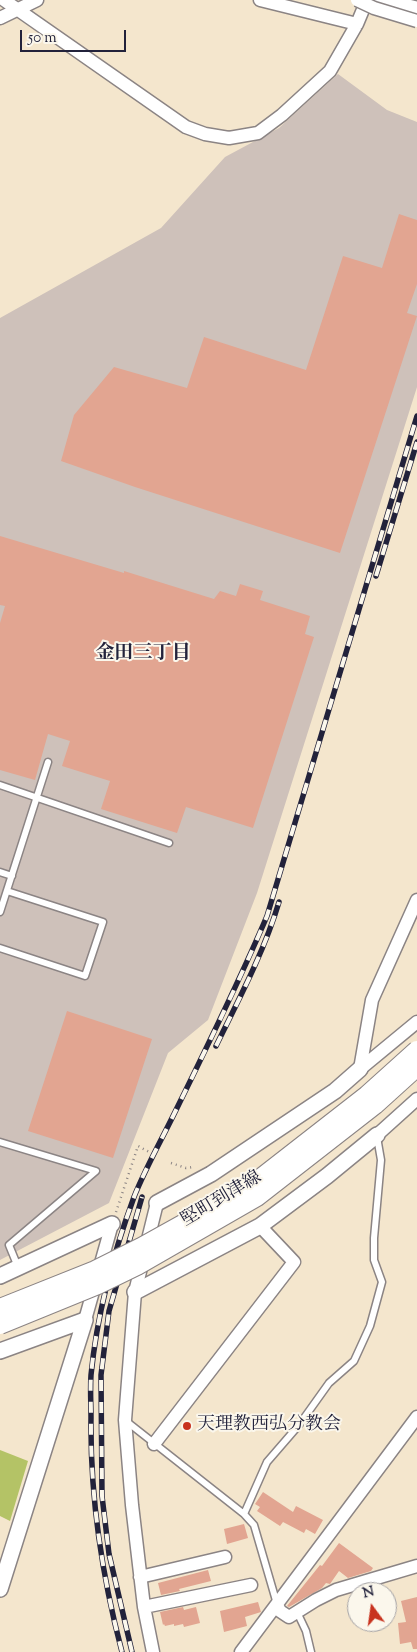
<!DOCTYPE html>
<html>
<head>
<meta charset="utf-8">
<style>
  body { margin:0 }
  #map { position:relative; width:417px; height:1652px; overflow:hidden; background:#f4e6cd; font-family:"Sorts Mill Goudy",serif }
  canvas { display:block }
  .north { position:absolute; left:347px; top:1582px; width:50px; height:50px; box-sizing:border-box; background:#fbf7ec; border:1px solid #a4a2a5; border-radius:50%; rotate:346deg; font-size:14px; font-weight:700; line-height:20px; text-align:center; color:#22223b }
  .north::after { content:''; display:block; margin:auto; width:18px; height:22px; background:#c8321e; clip-path:polygon(50% 0,100% 100%,50% 72%,0 100%) }
  .scale { position:absolute; left:20px; top:30px; width:106px; height:22px; box-sizing:border-box; border:2px solid #22223b; border-top:0; padding-left:6px; font-size:15px; line-height:18px; white-space:nowrap; color:#22223b; -webkit-text-stroke:4px #fbf7ec; paint-order:stroke }
</style>
</head>
<body>
<div id="map">
<canvas width="417" height="1652"></canvas>
<div class="north">N</div>
<div class="scale">50 m</div>
</div>
<script>
const ctx = document.querySelector('canvas').getContext('2d');
ctx.lineJoin = 'round';
function fill(path, color) { ctx.fillStyle = color; ctx.fill(path, 'evenodd'); }
function stroke(path, color, width, dash) { ctx.strokeStyle = color; ctx.lineWidth = width; ctx.lineCap = dash ? 'butt' : 'round'; ctx.setLineDash(dash || []); ctx.stroke(path); }
function drawText(font, color, halo, rows, align = 'center') {
  ctx.font = font + ' "Sorts Mill Goudy","Noto Serif JP",serif'; ctx.lineWidth = 4; ctx.setLineDash([]); ctx.textBaseline = 'middle'; ctx.strokeStyle = halo; ctx.fillStyle = color; for (const [text, x, y, turn = 0] of rows) {
    ctx.save(); ctx.translate(x, y); ctx.rotate((+turn || 0) * Math.PI / 180); ctx.textAlign = isNaN(turn) ? turn : align; if (halo) ctx.strokeText(text, 0, 0); ctx.fillText(text, 0, 0); ctx.restore();
  }
}
const industrial = new Path2D(`
  M338 74 387 110 417 122V387L257 893 208 1020 168 1053 109 1203 0 1260V318L161 228 225 157 279 128Z`);
const green = new Path2D(`
  M0 1450 28 1461 10 1521 0 1516Z`);
const building = new Path2D(`
  M399 214 417 220V284L407 313 417 316 340 553 135 487 61 461 74 415 114 367 187 388 204 337 306 370 343 256 382 268Z
  M0 536 124 573V571L214 599 220 591 236 596 240 584 263 591 260 600 310 616 305 634 314 637 253 828 186 807 177 833 101 809 110 781 62 766 70 741 48 734 35 780 0 770V623L5 606 0 605Z
  M67 1011 152 1039 113 1158 28 1131Z
  M263 1492 293 1512 296 1506 323 1520 315 1534 306 1529 304 1533 283 1522 280 1526 257 1511 260 1507 255 1504Z
  M244 1524 248 1538 227 1544 224 1529Z
  M339 1543 373 1568 371 1571 348 1578 339 1571 330 1584 326 1583 322 1588 289 1607 287 1606 320 1565 322 1566Z
  M208 1570 211 1581 179 1589 180 1591 161 1595 158 1583Z
  M417 1597V1649H413L411 1642 400 1644 398 1623 406 1622 401 1601Z
  M258 1602 261 1612 245 1617 247 1626 224 1632 220 1611Z
  M183 1607 184 1610 196 1607 200 1623 184 1627 183 1624 174 1626V1624L165 1626 164 1624 163 1625 160 1612Z`);
const path = new Path2D(`
  M171 1163 186 1168 193 1167
  M116 1212 138 1146 151 1153`);
const service = new Path2D(`
  M0 785 169 843
  M0 872 12 876
  M0 912 48 762
  M0 948 85 976 103 922 7 891
  M0 1142 96 1171 9 1245 18 1267
  M126 1421 244 1514 254 1525 277 1604
  M244 1514 267 1462 299 1425 329 1383 354 1361 370 1326 382 1282 374 1260V1238L381 1160 377 1137
  M297 1612 306 1631 311 1652`);
const minor = new Path2D(`
  M4 0 186 127 205 134 229 138 258 133 282 115 330 71 357 24
  M260 0 357 24 367 0
  M0 18 37 0
  M360 1069 372 1000 417 900
  M360 1069 417 1022
  M377 1135 417 1099
  M85 1320 112 1224
  M154 1444 294 1262 260 1226
  M140 1577 225 1557
  M277 1605 280 1611 289 1617 316 1600 336 1590 417 1566
  M144 1607 251 1585
  M153 1652 144 1607 132 1505 125 1420 135 1292 157 1203
  M241 1652 417 1417`);
const tertiary = new Path2D(`
  M157 1203 211 1174 335 1091 360 1069
  M0 1276 112 1224
  M135 1292 260 1226 327 1176 377 1135
  M0 1351 85 1320
  M0 1589 85 1320`);
const motorway = new Path2D(`
  M368 0 417 13`);
const rail = new Path2D(`
  M376 576 417 442
  M216 1046C239 999 264 952 279 902
  M122 1652C102 1576 90 1496 91 1417 91 1403 90 1389 91 1375 97 1314 113 1254 134 1197 146 1167 162 1139 176 1110 208 1045 239 982 267 916L417 416
  M132 1652 109 1554 102 1496 101 1375 109 1311 142 1197`);
const minorBridge = new Path2D(`
  M357 0 374 8 417 21`);
const secondaryBridge = new Path2D(`
  M0 1308 95 1270 141 1247 249 1187 367 1095 417 1050
  M0 1325 98 1285 137 1266 257 1197 375 1105 417 1067`);
const markers = [
  [187,1426,5,"#c8321e"]
];
const streetNames = [
  ["堅町到津線",222,1200,-31]
];
const poiNames = [
  ["天理教西弘分教会",197,1426]
];
const neighbourhoodNames = [
  ["金田三丁目",143,655]
];
fill(industrial, '#cec1ba');
fill(green, '#b4c366');
fill(building, '#e2a591');
stroke(service, '#8b8484', 9);
stroke(minor, '#8b8484', 15);
stroke(tertiary, '#8b8484', 18);
stroke(motorway, '#8b8484', 25);
stroke(path, '#8b8484', 2.5, [1, 4]);
stroke(service, '#fff', 6);
stroke(minor, '#fff', 12);
stroke(tertiary, '#fff', 15);
stroke(motorway, '#fff', 22);
stroke(rail, '#22223b', 5.5);
stroke(rail, '#fbf7ec', 4, [11]);
stroke(minorBridge, '#8b8484', 15, []);
stroke(secondaryBridge, '#8b8484', 20, []);
stroke(minorBridge, '#fff', 12);
stroke(secondaryBridge, '#fff', 18);
for (const [x, y, r, color] of markers) { const dot = new Path2D(); dot.arc(x, y, r, 0, 2 * Math.PI); ctx.fillStyle = color; ctx.fill(dot); stroke(dot, '#fbf7ec', 2); }
drawText('18px', '#22223b', '#fbf7ec', streetNames);
drawText('18px', '#22223b', '#fbf7ec', poiNames, 'left');
drawText('bold 19px', '#22223b', '#fbf7ec', neighbourhoodNames);
</script>
</body>
</html>
